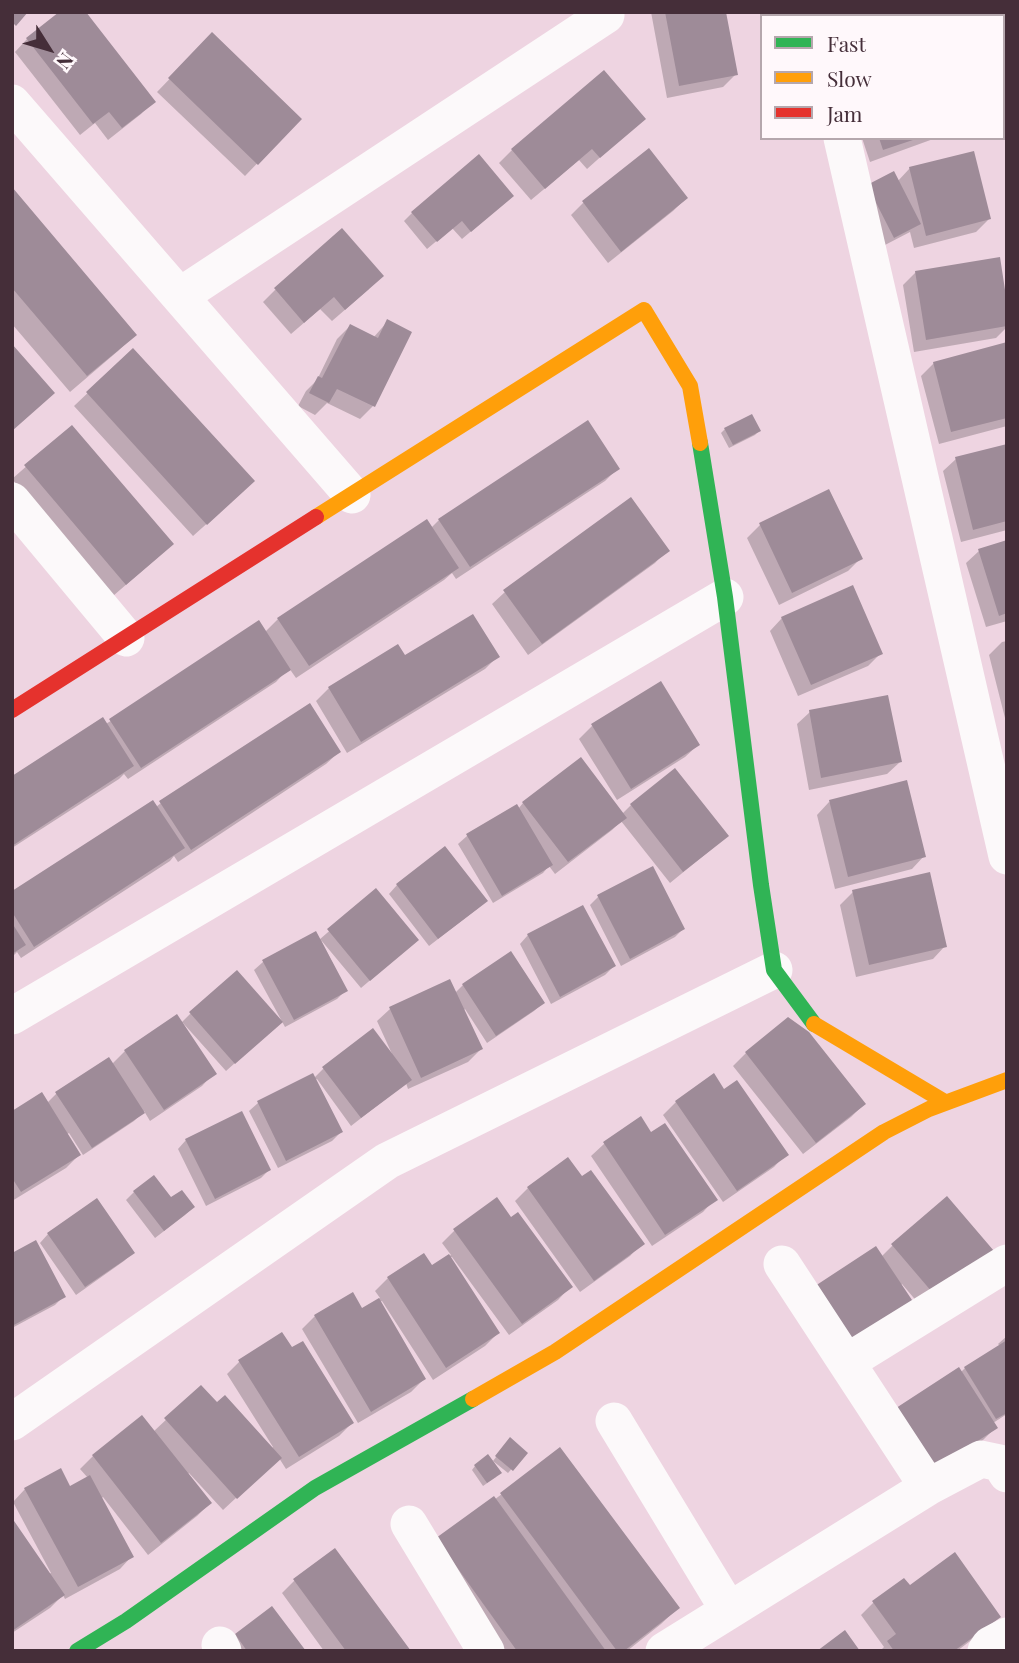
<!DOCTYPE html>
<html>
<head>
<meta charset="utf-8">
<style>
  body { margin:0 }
  #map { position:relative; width:1019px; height:1663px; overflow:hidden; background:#eed4e1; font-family:"Playfair Display",serif }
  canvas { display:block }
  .frame { position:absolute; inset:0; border:14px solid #452e39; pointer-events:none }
  .legend { position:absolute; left:760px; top:14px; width:245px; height:126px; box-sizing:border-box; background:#fff8fb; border:2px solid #b5a7ad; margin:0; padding:9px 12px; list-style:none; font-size:21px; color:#452e39 }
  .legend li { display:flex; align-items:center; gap:14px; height:35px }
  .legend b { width:35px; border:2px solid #b5a7ad }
  .north { position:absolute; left:14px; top:14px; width:70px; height:70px; -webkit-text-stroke:5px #fff8fb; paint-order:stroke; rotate:127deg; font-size:19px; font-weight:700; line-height:28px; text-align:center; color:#452e39 }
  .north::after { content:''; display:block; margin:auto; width:24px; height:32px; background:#452e39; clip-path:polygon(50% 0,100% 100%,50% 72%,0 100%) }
</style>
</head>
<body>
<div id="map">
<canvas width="1019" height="1663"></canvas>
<div class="frame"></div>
<ul class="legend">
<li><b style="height:9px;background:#30b455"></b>Fast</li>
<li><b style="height:9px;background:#ff9f0a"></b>Slow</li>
<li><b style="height:9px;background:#e5322d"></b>Jam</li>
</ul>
<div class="north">N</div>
</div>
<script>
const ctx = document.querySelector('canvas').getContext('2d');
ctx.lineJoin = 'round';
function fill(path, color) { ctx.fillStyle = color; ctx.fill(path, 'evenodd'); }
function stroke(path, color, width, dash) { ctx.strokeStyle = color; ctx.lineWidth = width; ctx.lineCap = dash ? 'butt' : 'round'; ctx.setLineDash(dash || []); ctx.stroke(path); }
const shadow = new Path2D(`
  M651 12H724L736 74 723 87 667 98Z
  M836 12H931L932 16H836Z
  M212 35 300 119 245 176 157 92Z
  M27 39 153 101 141 114 108 140 95 123 80 135 15 52Z
  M604 72 643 119 587 169 579 160 531 200 499 163 512 150Z
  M862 138H936L870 162Z
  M910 168 989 219 976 232 914 248 910 232 885 245 860 195 897 182Z
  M12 190 134 335 118 351 70 392 12 324Z
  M686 198 673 211 608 263 571 215 583 203Z
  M503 204 462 239 452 228 427 249 404 221 412 213Z
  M916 272 1007 315V327L996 338 914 352 903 285Z
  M369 289 332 321 320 309 291 334 263 302 275 290Z
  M388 321 410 333 373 406 360 419 327 403 315 415 298 406 306 391 317 380 337 339 350 326 373 338Z
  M1007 344V426L939 444 921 376 934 363Z
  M133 350 240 494 193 536 74 406Z
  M71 427 158 557 113 596 12 479Z
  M725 429 759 431 755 435 729 448 721 433Z
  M1007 445V530L961 542 943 471 956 459Z
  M618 468 605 481 456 579 452 573 444 580 296 678 289 668 276 682 128 779 124 774 119 779 12 848V778L265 632 278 619 431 528 439 520Z
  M828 491 861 558 848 571 779 605 747 538 760 525Z
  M1007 542V621L986 627 966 563 979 551Z
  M667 550 655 563 528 655 492 604 505 592Z
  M782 618 881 653 868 666 798 696 770 631Z
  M1007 641V718H1005L989 655 1002 642Z
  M398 646 404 658 497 657 485 669 347 753 316 701 329 688Z
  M810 712 900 762 887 774 809 790 797 724Z
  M592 726 698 745 685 757 617 800 579 739Z
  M339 752 326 764 178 862 174 856 170 861 21 958 17 952 12 957V893L156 807 161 803Z
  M829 802 924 856 912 869 835 889 817 815Z
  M523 803 622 814 631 805 726 836 713 848 670 883 621 821 612 830 555 874 549 866 543 873 493 903 458 844 467 836 516 806 518 809Z
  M397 885 485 901 477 909 429 946 389 894Z
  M375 891 408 948 361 988 321 940 346 990 337 999 285 1027 254 970 263 962 319 940Z
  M853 892 945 946 933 959 856 977 840 905Z
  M598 897 683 929 675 937 621 966 590 905Z
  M528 935 614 966 605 975 551 1004 520 944Z
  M463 985 543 1003 534 1011 487 1043 465 1009 463 1011 481 1049 468 1062 408 1089 406 1083 351 1126 317 1079 315 1080 341 1132 332 1141 278 1168 249 1111 258 1103 314 1078 323 1069 392 1054 377 1021 390 1009 455 993Z
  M191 1013 272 1030 226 1071 183 1023 182 1025 214 1073 202 1086 150 1121 144 1111 134 1121 83 1155 69 1133 66 1135 79 1155 66 1168 12 1201V1113L47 1103 57 1093 112 1064 125 1051 181 1023Z
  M788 1020 864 1104 851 1117 803 1154 733 1066 746 1053Z
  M723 1091 786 1154 774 1167 723 1202 663 1115 676 1102Z
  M640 1119 651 1135 715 1199 703 1212 652 1246 591 1156 604 1144Z
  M186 1140 269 1170 261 1178 206 1206 178 1149Z
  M582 1179 642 1243 630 1256 580 1292 515 1201 528 1188Z
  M134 1192 171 1200 193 1207 185 1215 155 1238 126 1200Z
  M510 1219 570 1287 558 1300 509 1335 452 1257 449 1258 498 1333 485 1346 433 1380 382 1301 379 1302 424 1379 411 1392 358 1423 302 1329 315 1316 361 1310 380 1298 375 1291 388 1278 432 1268 451 1255 442 1243 455 1230Z
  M48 1234 132 1253 124 1261 76 1295 40 1243Z
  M893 1245 991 1251 924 1310 902 1284 900 1286 881 1257Z
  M12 1255 63 1297 55 1305 12 1328Z
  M1007 1336V1414L993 1423 996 1427 983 1440 918 1482 960 1373 965 1368 1000 1346 998 1344Z
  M240 1361 352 1423 339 1436 286 1469 279 1458 223 1510 189 1473 187 1475 210 1503 197 1516 148 1555 103 1497 101 1499 132 1556 120 1569 65 1599 63 1595 50 1608 12 1633V1521L49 1574 51 1573 13 1502 25 1489 70 1488 88 1478 80 1469 93 1456 153 1432 201 1387 216 1404 271 1449 273 1447 227 1374Z
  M507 1443 526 1453 508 1473 493 1461Z
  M560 1450 678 1608 661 1624 627 1651H489L420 1556Z
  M475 1466 496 1477 483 1486 472 1470Z
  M295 1580 409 1651H324L282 1593Z
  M910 1587 986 1629 957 1651H880L884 1647 861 1615 874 1602Z
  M236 1636 304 1651H225L224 1648Z`);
const building = new Path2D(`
  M12 12H28L16 26 12 22Z
  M59 12H86L156 102 122 128 109 112 93 124 26 38Z
  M665 12H726L738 75 679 86Z
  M849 12H933V16H850Z
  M212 32 302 119 258 165 168 78Z
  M604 70 646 119 600 158 592 149 545 189 511 149Z
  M879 138H916V139L883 150Z
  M649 148 688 198 621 252 582 201Z
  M974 151 991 219 926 236 909 167Z
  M479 154 514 196 471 232 462 221 437 242 411 212Z
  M894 171 921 224 894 238 867 185Z
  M12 187 137 335 87 376 12 288Z
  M342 228 384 276 345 310 334 297 304 323 274 288Z
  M1000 257 1007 303V326L926 340 915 271Z
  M387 319 412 332 375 407 337 389 329 403 309 393 318 376 322 378 350 324 378 338Z
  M1007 342V418L951 432 933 362Z
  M12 344 55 393 12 431Z
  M133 348 255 481 207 525 86 392Z
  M752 414 761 431 733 445 724 428Z
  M588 420 620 469 470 567 438 519Z
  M72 425 174 544 126 585 24 465Z
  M1007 444V521L973 530 955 457Z
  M829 489 863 559 792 593 759 523Z
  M631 497 670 551 542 644 503 590Z
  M427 519 459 568 309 666 277 618Z
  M1007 540V613L999 616 978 549Z
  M853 585 883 654 811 685 781 617Z
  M473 614 500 657 361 742 328 687 398 644 405 655Z
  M259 620 291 670 141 768 109 719Z
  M661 681 700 745 631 789 591 724Z
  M888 695 902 762 821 778 809 710Z
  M310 703 341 752 191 850 159 801Z
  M103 717 134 766 12 846V776Z
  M581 757 627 818 568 862 522 802Z
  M675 768 729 836 683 872 630 804Z
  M907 780 926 857 848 877 829 800Z
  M153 800 185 848 34 947 12 912V891Z
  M517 804 553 865 502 896 466 834Z
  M445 846 488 901 438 939 396 884Z
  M653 866 685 929 630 959 597 895Z
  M930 872 947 947 869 965 852 890Z
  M376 888 419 940 370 981 327 929Z
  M583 905 616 966 560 997 527 934Z
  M12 923 26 945 12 954Z
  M316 931 348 991 294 1020 262 960Z
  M511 951 545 1003 496 1036 462 984Z
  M237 970 283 1022 235 1064 189 1012Z
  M450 979 483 1049 421 1078 389 1007Z
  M177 1014 217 1074 164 1110 124 1050Z
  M788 1017 809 1032 866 1104 816 1143 745 1052Z
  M373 1028 412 1080 361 1118 322 1067Z
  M109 1057 145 1113 92 1148 55 1092Z
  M313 1073 343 1132 286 1161 257 1101Z
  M714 1073 724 1089 737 1080 789 1155 737 1191 675 1101Z
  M42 1092 81 1155 21 1192 12 1178V1111Z
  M242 1111 271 1170 215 1199 185 1139Z
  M641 1116 651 1132 665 1123 718 1200 665 1235 603 1142Z
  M568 1157 582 1176 591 1170 645 1244 594 1281 527 1187Z
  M154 1175 171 1197 182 1190 195 1207 164 1231 133 1191Z
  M947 1196 994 1251 938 1299 891 1244Z
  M497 1197 511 1217 518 1212 573 1287 522 1324 453 1229Z
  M97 1198 135 1253 85 1287 47 1233Z
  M36 1240 66 1297 12 1326V1253Z
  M876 1246 916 1306 853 1349 812 1288Z
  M424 1253 432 1265 449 1254 500 1333 446 1368 387 1277Z
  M353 1292 362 1308 379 1298 426 1379 371 1412 314 1315Z
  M282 1332 292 1347 303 1341 354 1423 299 1457 238 1360Z
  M1007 1340V1413L996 1419 964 1367Z
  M959 1367 998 1428 932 1470 893 1410Z
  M201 1385 217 1402 225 1395 282 1458 237 1499 164 1418Z
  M142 1415 212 1503 161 1543 92 1455Z
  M510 1437 528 1453 513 1471 495 1456Z
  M560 1447 680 1608 624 1651H617L500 1493Z
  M488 1454 502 1473 487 1483 474 1465Z
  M61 1468 70 1486 90 1475 134 1557 78 1587 24 1488Z
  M494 1496 606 1651H517L436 1538Z
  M12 1518 65 1595 12 1631Z
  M335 1548 411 1651H346L293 1579Z
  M955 1552 1001 1617 954 1651H894L887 1641 896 1634 872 1601 904 1578 910 1585Z
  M272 1606 306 1651H247L235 1634Z
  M845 1630 860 1651H817Z`);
const street = new Path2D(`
  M813 12 814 16
  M1003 27 1007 41
  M12 103 352 495
  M842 138 1007 856
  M180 296 606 15 605 12
  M12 501 126 638
  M12 1016 725 597
  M782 1264 928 1487
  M847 1362 1007 1263
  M614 1421 728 1609
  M12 1422 387 1161 774 970
  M409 1524 486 1651
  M220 1645 223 1651
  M664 1651 928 1487 981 1459 1000 1463 1007 1474
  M986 1651 990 1645 1007 1636`);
const fast = new Path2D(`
  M700 443 725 597 761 885 774 970 814 1024
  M77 1651 126 1621 315 1488 473 1399`);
const slow = new Path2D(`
  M316 517 644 310 690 386 700 443
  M814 1024 945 1102
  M473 1399 555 1352 884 1132 929 1109 1007 1080`);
const jam = new Path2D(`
  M12 710 316 517`);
fill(shadow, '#0003');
fill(building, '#9e8b98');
stroke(street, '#fcf9fa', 37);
stroke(fast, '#30b455', 16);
stroke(slow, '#ff9f0a', 16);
stroke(jam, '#e5322d', 16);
</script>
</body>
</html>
